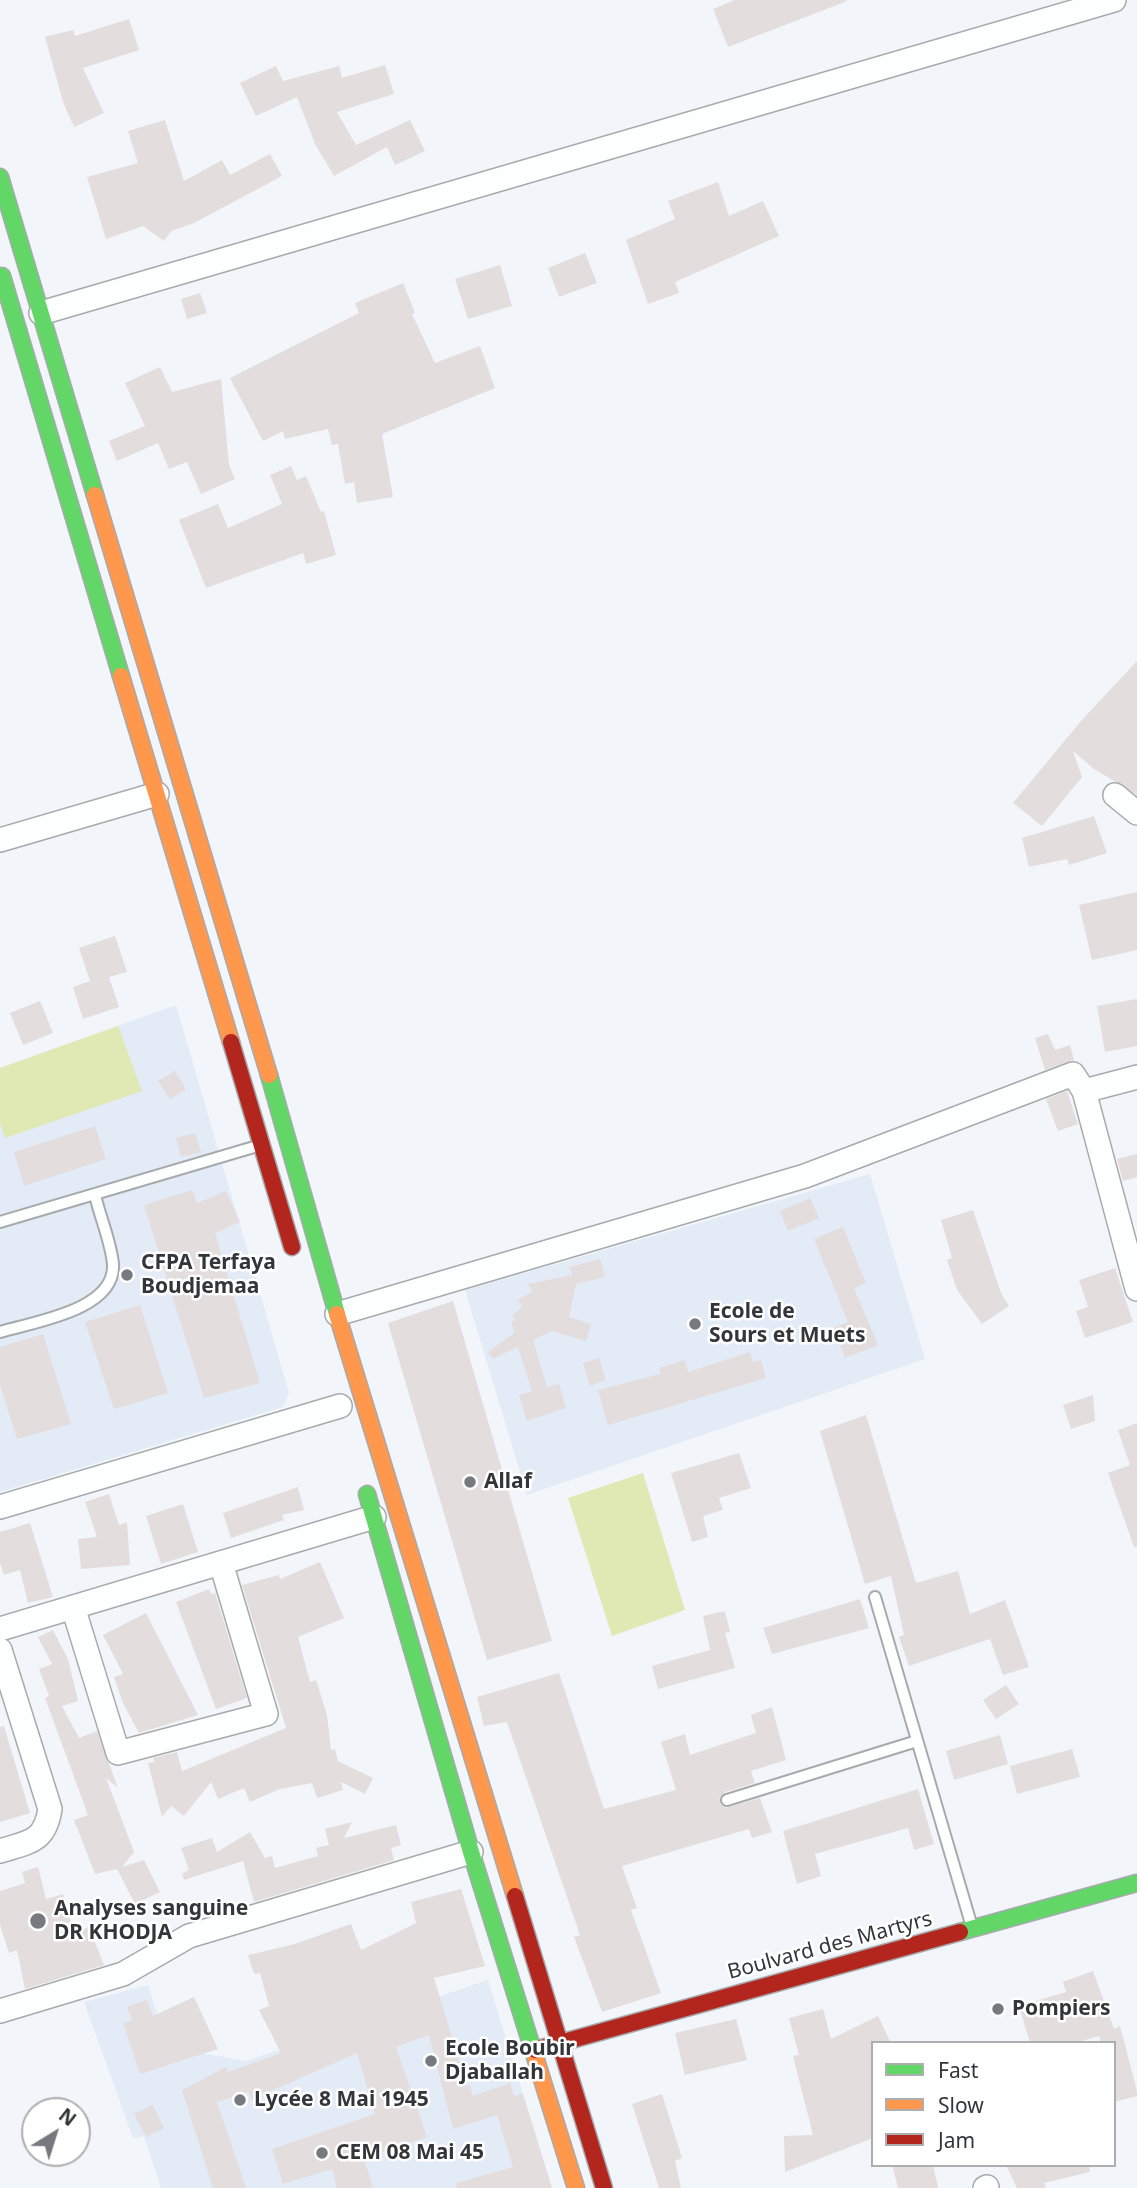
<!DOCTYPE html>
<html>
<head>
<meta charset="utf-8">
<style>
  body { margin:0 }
  #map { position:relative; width:1137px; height:2188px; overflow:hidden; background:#f2f6fa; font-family:"Noto Sans",sans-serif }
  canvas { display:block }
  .legend { position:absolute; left:871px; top:2041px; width:245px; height:126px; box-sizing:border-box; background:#fff; border:2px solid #adaeb0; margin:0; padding:9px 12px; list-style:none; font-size:21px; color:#333539 }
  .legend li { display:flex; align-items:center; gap:14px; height:35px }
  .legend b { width:35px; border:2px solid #adaeb0 }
  .north { position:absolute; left:21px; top:2097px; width:70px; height:70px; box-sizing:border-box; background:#fff; border:2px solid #adaeb0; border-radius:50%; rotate:38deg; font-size:19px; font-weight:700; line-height:28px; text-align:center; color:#333539 }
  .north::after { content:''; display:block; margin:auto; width:24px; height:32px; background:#76797d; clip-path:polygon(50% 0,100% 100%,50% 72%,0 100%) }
</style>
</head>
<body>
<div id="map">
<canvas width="1137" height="2188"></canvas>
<ul class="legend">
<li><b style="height:9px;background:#63d668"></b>Fast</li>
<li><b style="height:9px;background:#ff974d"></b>Slow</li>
<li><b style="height:9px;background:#b3261e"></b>Jam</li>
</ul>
<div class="north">N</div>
</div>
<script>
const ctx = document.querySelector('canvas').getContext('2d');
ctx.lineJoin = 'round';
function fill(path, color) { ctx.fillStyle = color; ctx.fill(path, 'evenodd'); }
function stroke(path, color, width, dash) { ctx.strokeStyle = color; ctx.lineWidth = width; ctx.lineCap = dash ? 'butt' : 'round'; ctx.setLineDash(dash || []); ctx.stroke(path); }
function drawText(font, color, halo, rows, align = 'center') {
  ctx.font = font + ' "Noto Sans",sans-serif'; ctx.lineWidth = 5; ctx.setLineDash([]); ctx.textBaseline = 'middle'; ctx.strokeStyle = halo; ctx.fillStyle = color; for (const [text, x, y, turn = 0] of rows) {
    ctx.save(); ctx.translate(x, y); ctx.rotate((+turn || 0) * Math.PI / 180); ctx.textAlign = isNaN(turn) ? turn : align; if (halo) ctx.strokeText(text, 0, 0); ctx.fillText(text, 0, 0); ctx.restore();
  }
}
const built = new Path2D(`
  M176 1005 289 1393 283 1407 0 1492V1068Z
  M870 1174 925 1359 527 1495 465 1290Z
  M488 1980 552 2188H161L144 2136 133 2138 84 2002 148 1985 173 2063 201 2053 246 2061Z`);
const green = new Path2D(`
  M118 1026 142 1091 5 1138 0 1123V1068Z
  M643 1473 685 1610 612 1636 568 1498Z`);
const building = new Path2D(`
  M735 0H846L847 1 728 47 713 9Z
  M129 19 139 50 83 68 104 113 74 127 63 102 45 37 73 30 75 36Z
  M385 65 394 94 337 112 356 145 410 120 425 151 395 165 387 147 334 176 315 144 297 97 256 116 240 83 276 66 283 81 339 66 342 78Z
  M165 120 184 181 222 160 230 175 270 154 282 176 194 223 171 231 164 241 143 226 106 239 87 177 138 163 128 131Z
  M718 182 729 216 763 201 779 236 675 282 679 293 648 304 626 240 675 219 668 201Z
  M585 253 597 283 559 297 548 268Z
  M500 265 512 306 468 319 455 279Z
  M403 283 415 313 412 314 435 363 480 346 495 388 382 434 393 497 357 503 354 482 345 484 338 444 332 445 328 429 285 439 283 431 263 441 230 378 359 313 355 303Z
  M200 293 207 313 187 319 181 299Z
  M160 367 172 392 221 379 229 465 235 479 201 494 187 462 169 469 158 443 117 461 109 441 145 426 125 383Z
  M291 466 297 480 306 476 321 512 324 511 336 555 306 564 303 553 206 588 179 520 218 504 228 528 282 504 270 475Z
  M1137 661V795L1094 769 1073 751 1082 777 1042 826 1013 803 1081 721Z
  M1094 816 1107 853 1069 865 1067 859 1029 867 1022 838Z
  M1137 892V950L1092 960 1079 905Z
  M115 936 127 972 109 977 119 1007 83 1019 73 987 90 981 79 948Z
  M1137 999V1046L1105 1052 1097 1006Z
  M40 1001 53 1033 23 1045 10 1013Z
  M1048 1034 1055 1050 1070 1045 1074 1060 1045 1070 1035 1038Z
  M175 1071 186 1089 170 1099 158 1081Z
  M1067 1091 1078 1124 1058 1131 1046 1099Z
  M95 1126 106 1159 24 1186 14 1152Z
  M195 1133 201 1152 181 1157 176 1138Z
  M1137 1154V1177L1123 1181 1117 1159Z
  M192 1190 197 1203 226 1191 240 1222 215 1233 260 1383 204 1398 144 1205Z
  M810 1198 819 1218 788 1231 780 1211Z
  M973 1210 1001 1293 1009 1306 982 1324 957 1290 947 1260 952 1258 941 1220Z
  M843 1227 866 1283 854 1288 878 1345 845 1358 833 1328 848 1322 814 1239Z
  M600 1259 605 1277 576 1284 569 1317 591 1324 586 1341 552 1331 533 1340 547 1387 559 1384 566 1408 527 1421 519 1395 532 1391 518 1347 493 1359 488 1352 514 1333 511 1322 516 1320 512 1316 523 1306 517 1300 532 1292 528 1284 572 1275 570 1267Z
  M1115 1268 1133 1322 1085 1338 1076 1311 1088 1307 1079 1280Z
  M453 1301 552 1641 487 1660 388 1323Z
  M140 1305 168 1393 114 1409 85 1322Z
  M43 1334 71 1424 17 1439 0 1385V1347Z
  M750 1352 753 1362 761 1360 766 1378 608 1425 598 1390 661 1374 659 1368 685 1360 688 1372Z
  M599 1358 606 1380 590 1386 583 1363Z
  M1093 1395 1095 1421 1071 1429 1063 1405Z
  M866 1415 916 1583 958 1571 970 1614 1005 1600 1029 1667 1003 1675 990 1639 909 1666 899 1637 904 1635 891 1576 865 1584 820 1431Z
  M1137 1423V1547H1134L1108 1473 1130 1465 1118 1430Z
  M739 1453 751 1488 719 1498 723 1510 703 1516 708 1537 692 1542 671 1473Z
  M298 1487 304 1510 282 1515 284 1520 231 1538 223 1513Z
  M109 1494 119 1525 127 1522 130 1565 81 1569 78 1539 97 1537 85 1502Z
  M183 1504 198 1552 161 1564 146 1516Z
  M30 1523 53 1597 28 1603 20 1570 4 1575 0 1563V1532Z
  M320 1562 344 1618 298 1637 310 1682 316 1680 327 1715 331 1750 335 1749 338 1761 373 1778 365 1794 341 1782 343 1790 317 1798 312 1783 280 1789 250 1802 244 1788 218 1799 211 1782 184 1816 171 1806 162 1817 148 1763 155 1762 153 1758 177 1752 182 1771 286 1728 242 1585 279 1575 280 1579Z
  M209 1589 211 1594 215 1593 247 1698 216 1709 176 1602Z
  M860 1599 869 1628 772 1654 763 1628Z
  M725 1611 730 1632 725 1633 735 1668 658 1689 652 1666 710 1650 703 1616Z
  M146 1613 198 1715 139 1733 123 1703 114 1677 123 1674 103 1635Z
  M53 1630 68 1659 78 1701 62 1706 79 1738 97 1731 118 1788 106 1778 134 1852 122 1867 144 1860 160 1892 135 1904 117 1869 95 1874 74 1820 88 1815 45 1698 49 1696 39 1669 52 1664 38 1637Z
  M559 1673 604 1809 676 1790 661 1742 685 1734 690 1755 756 1733 751 1715 772 1707 786 1760 751 1771 755 1783 725 1792 719 1799 726 1808 760 1798 772 1832 752 1838 749 1829 622 1866 637 1908 631 1910 661 1993 602 2012 574 1937 580 1935 507 1722 484 1726 477 1697Z
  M1006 1685 1019 1704 996 1719 983 1700Z
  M4 1726 30 1813 0 1822V1727Z
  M1000 1735 1008 1764 954 1780 946 1751Z
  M1072 1749 1080 1777 1017 1794 1010 1766Z
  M918 1789 934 1844 914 1850 908 1828 815 1854 821 1876 797 1884 783 1831Z
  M352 1822 344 1838 396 1825 401 1845 391 1848 394 1860 254 1902 243 1861 184 1880 182 1874 189 1870 181 1848 212 1838 217 1852 250 1832 265 1858 272 1856 275 1868 318 1856 316 1848 329 1845 325 1829Z
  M38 1867 46 1899 63 1894 74 1933 89 1927 104 1965 25 1989 17 1950 9 1953 0 1925V1891L25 1883 22 1872Z
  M461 1889 485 1966 434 1978 467 2086H470L473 2096 510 2083 514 2096 523 2094 552 2188H457L456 2183 513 2167 497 2115 453 2129 429 2035 396 2047 427 2137 364 2158 373 2188H337L332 2169 283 2184 272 2149 375 2114 357 2053 251 2100 248 2092 217 2102 246 2188H213L182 2090 226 2067 228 2072 281 2053 259 2010 269 2006 260 1973 254 1974 248 1955 295 1944 351 1924 361 1950 416 1923 411 1902Z
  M1093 1971 1114 2029 1120 2026 1137 2091V2096L1114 2102V2043H1101L1099 2036 1075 2043H1030L1019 2006 1066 1992 1063 1982Z
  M194 1997 218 2049 140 2074 123 2023 132 2020 127 2007 147 2000 153 2016Z
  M823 2009 831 2039 878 2016 891 2043H873V2138L785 2172 784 2136 813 2135 793 2056 799 2055 789 2018Z
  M736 2019 747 2060 685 2075 675 2033Z
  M662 2094 682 2158 675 2161 681 2188H659L632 2104Z
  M152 2105 164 2128 146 2137 134 2114Z
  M892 2165H933L938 2188H898Z
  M1006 2165H1089L1090 2172 1044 2183 1046 2188H1017Z`);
const lane = new Path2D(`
  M0 1222 254 1147
  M0 1332C34 1322 116 1310 113 1264 111 1242 100 1217 95 1195
  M875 1597 972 1927
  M727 1800 917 1741`);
const street = new Path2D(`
  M41 313 1114 0
  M1115 795 1137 813
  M0 840 157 794
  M1084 1091 1137 1077
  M337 1314 805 1176 1073 1074 1084 1091 1137 1289
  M0 1507 340 1406
  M73 1607 118 1753 266 1714 221 1563
  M0 1629 374 1517
  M0 1650 50 1809C45 1842 29 1842 0 1851
  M0 2011 123 1974 189 1936 471 1852
  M985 2188 987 2187`);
const fast = new Path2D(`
  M0 177 95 495
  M2 276 121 676
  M269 1075 337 1314
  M367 1494 471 1852 536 2060
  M960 1932 1137 1883`);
const slow = new Path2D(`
  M95 495 269 1075
  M121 676 231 1042
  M337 1314 515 1896
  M536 2060 576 2188`);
const jam = new Path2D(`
  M231 1042 292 1247
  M515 1896 604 2188
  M535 2050 960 1932`);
const markers = [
  [127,1275,7,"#76797d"],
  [695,1324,7,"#76797d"],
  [470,1482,7,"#76797d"],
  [38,1921,9,"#76797d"],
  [998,2009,7,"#76797d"],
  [431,2061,7,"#76797d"],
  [240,2100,7,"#76797d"],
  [322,2153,7,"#76797d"]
];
const poiNames = [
  ["CFPA Terfaya",141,1263],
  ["Boudjemaa",141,1287],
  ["Ecole de",709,1312],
  ["Sours et Muets",709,1336],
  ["Allaf",484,1482],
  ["Analyses sanguine",54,1909],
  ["DR KHODJA",54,1933],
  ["Pompiers",1012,2009],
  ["Ecole Boubir",445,2049],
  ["Djaballah",445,2073],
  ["Lycée 8 Mai 1945",254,2100],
  ["CEM 08 Mai 45",336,2153]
];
const streetNames = [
  ["Boulvard des Martyrs",830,1946,-15]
];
fill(built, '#e3ebf7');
fill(green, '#e0e8b4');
fill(building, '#e3ddde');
stroke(lane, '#a7aaad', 14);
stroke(street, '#a7aaad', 26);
stroke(fast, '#a7aaad', 19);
stroke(slow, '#a7aaad', 19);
stroke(jam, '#a7aaad', 19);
stroke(lane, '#fdfefe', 10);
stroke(street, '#fdfefe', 23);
stroke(fast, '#63d668', 16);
stroke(slow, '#ff974d', 16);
stroke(jam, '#b3261e', 16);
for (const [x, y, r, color] of markers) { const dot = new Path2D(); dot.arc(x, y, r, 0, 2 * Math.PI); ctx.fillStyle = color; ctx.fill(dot); stroke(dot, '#fff', 2.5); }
drawText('bold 21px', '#333539', '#fff', poiNames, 'left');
drawText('21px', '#333539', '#fff', streetNames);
</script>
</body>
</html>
